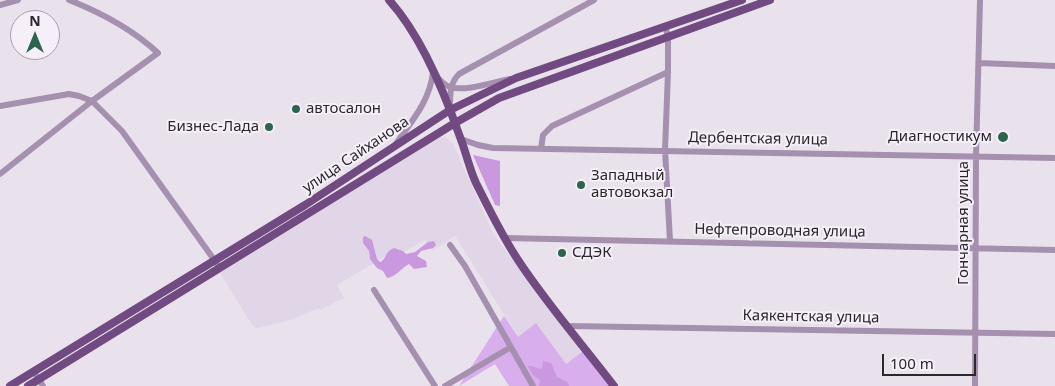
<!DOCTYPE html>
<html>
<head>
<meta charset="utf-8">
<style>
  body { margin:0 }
  #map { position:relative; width:1055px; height:386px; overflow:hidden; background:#e9e2ec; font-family:"Noto Sans",sans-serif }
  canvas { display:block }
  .north { position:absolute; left:10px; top:10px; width:50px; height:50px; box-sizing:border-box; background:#f6effa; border:1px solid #a59fa8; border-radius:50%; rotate:0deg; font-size:14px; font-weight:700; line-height:20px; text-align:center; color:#2b282c }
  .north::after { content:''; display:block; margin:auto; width:18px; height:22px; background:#2b654e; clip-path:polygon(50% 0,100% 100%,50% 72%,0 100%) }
  .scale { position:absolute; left:882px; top:354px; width:94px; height:22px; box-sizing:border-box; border:2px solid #2b282c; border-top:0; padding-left:6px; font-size:15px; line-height:18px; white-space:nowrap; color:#2b282c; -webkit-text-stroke:4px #f6effa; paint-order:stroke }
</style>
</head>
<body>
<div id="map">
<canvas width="1055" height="386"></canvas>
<div class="north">N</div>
<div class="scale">100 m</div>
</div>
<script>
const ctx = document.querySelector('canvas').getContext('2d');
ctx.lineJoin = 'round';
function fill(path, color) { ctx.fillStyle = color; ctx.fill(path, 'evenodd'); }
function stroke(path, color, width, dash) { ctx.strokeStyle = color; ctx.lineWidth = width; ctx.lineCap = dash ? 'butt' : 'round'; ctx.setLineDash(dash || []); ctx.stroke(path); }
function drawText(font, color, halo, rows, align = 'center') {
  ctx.font = font + ' "Noto Sans",sans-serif'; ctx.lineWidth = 4; ctx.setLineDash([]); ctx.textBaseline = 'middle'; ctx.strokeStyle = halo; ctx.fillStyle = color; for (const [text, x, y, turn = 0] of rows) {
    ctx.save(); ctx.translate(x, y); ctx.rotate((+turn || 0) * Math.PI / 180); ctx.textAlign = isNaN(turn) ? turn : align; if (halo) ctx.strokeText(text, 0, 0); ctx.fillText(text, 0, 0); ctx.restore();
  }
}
const built = new Path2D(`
  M440 137 447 138 454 146 493 233 528 281 583 351 566 364 518 337 455 236 432 251 425 240 402 253 399 248 337 285 344 298 320 310 318 308 290 320 262 327 257 328 252 325 220 273Z`);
const green = new Path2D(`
  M504 316 518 337 536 323 566 364 583 351 610 386H509L495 364 459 386Z`);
const forest = new Path2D(`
  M473 155 500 161V206L495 205Z
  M365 236 372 240 377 259 380 262C386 260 385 251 394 248L403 251 406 254 415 252 428 242 434 241 436 245 433 248 421 251 417 256 426 261 427 267 414 269 409 264C401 268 396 277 387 278L383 271 377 268 370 259 369 251 363 243V237Z
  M543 361 551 363 557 377 567 382 569 386H539L540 380 533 375 528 366H532L540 369 542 368Z`);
const minor = new Path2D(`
  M0 5 18 0
  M665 26 668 36V72L665 150 670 241
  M979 63 1055 66
  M437 77C441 81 444 85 450 87 465 92 494 82 510 79
  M0 106 69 94 79 96 92 101 122 131 220 268
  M450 106C450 94 450 83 459 74L594 0
  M461 139 478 145 493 148 1055 158
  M395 145C411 122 430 101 433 72
  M541 149 543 135 552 126 668 72
  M0 174 92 101 158 53C132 29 102 13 69 0
  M505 238 1055 250
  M450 245 465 266 533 386
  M374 290 435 386
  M568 326 1055 334
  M34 372 43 386
  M445 386 511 347
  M975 386 976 156 980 0`);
const major = new Path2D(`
  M389 0C420 34 445 94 460 137 466 152 469 168 476 183 489 209 502 236 518 260 547 304 582 344 614 386
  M10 386 305 205 450 110 516 78 742 0
  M28 386 455 123 499 98 770 0`);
const markers = [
  [296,109,5,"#2b654e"],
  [269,127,5,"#2b654e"],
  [1003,137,6,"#2b654e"],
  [581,185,5,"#2b654e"],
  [562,253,5,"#2b654e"]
];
const poiNames = [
  ["автосалон",306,109],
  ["Бизнес-Лада",259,127,"right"],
  ["Диагностикум",992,137,"right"],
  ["Западный",591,176],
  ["автовокзал",591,193],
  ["СДЭК",572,253]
];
const streetNames = [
  ["Дербентская улица",758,139,1],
  ["улица Сайханова",356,155,-34],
  ["Гончарная улица",964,223,-90],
  ["Нефтепроводная улица",780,231,1],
  ["Каякентская улица",811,317,1]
];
fill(built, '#e1d6e7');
fill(green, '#d9aeec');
fill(forest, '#c998df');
stroke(minor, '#a590af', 6);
stroke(major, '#704a80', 8);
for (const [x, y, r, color] of markers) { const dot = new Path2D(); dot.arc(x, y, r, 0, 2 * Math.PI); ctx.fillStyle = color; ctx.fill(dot); stroke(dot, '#f6effa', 2); }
drawText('15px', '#2b282c', '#f6effa', poiNames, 'left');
drawText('15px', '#2b282c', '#f6effa', streetNames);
</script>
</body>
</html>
